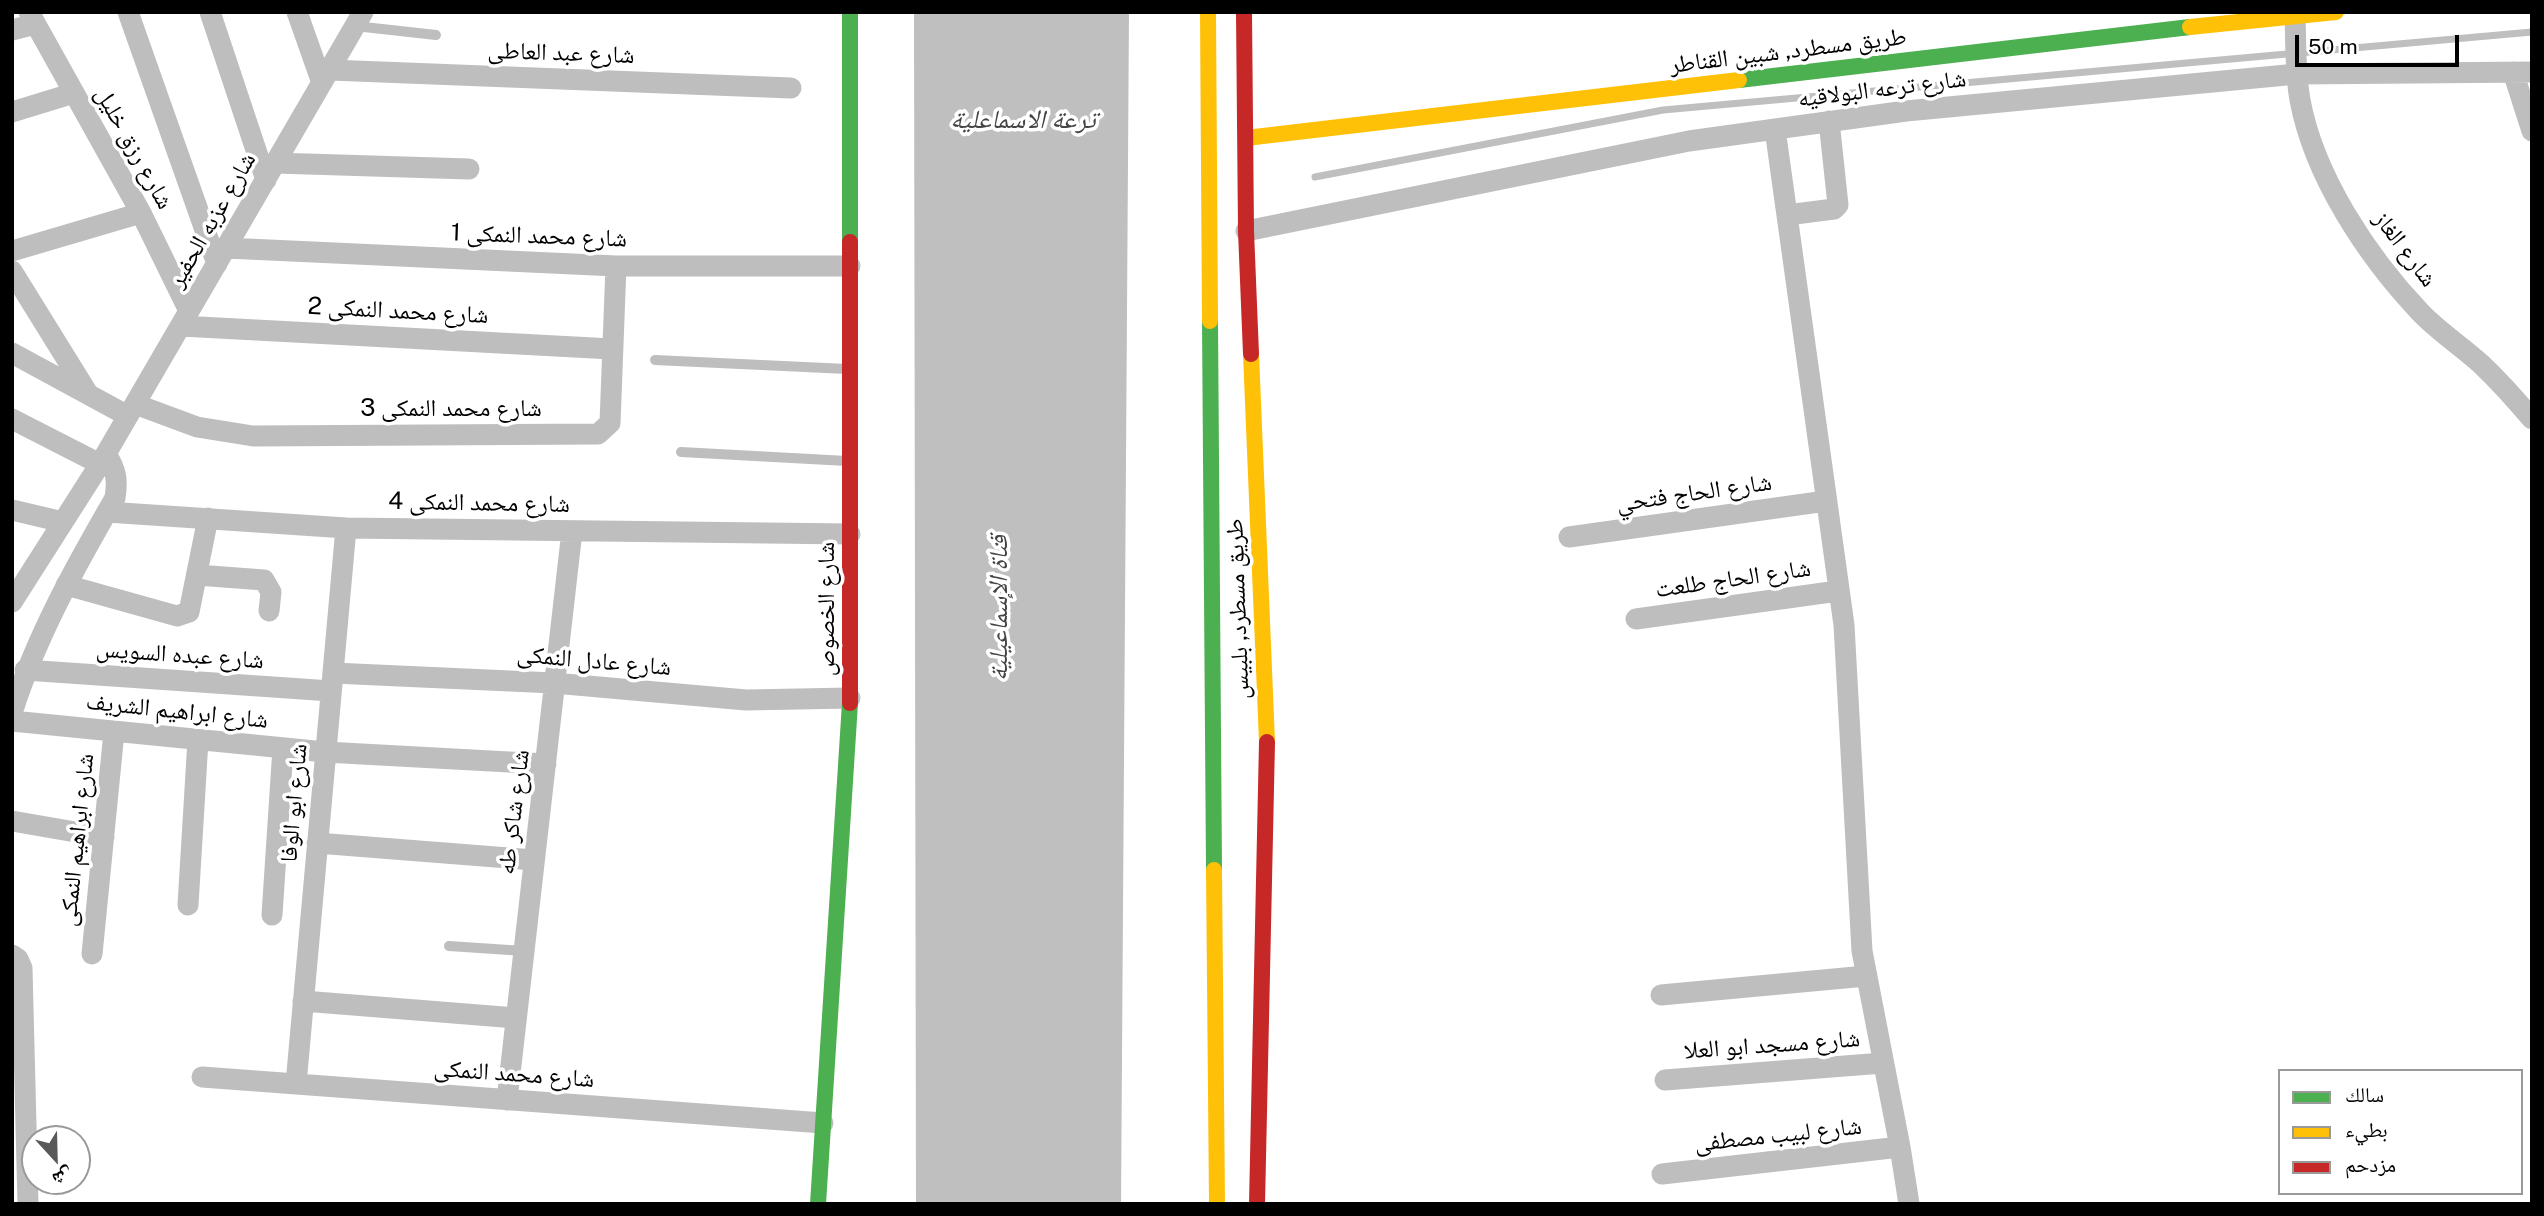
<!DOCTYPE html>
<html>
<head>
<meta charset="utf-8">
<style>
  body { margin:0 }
  #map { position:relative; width:2544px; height:1216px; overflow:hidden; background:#fff; font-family:"Public Sans","Noto Naskh Arabic",sans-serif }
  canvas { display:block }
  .frame { position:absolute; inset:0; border:14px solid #000; pointer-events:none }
  .legend { position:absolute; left:2278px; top:1069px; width:245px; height:126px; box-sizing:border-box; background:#fff; border:2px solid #999; margin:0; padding:9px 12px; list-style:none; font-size:21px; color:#000 }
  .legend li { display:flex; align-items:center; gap:14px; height:35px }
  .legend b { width:35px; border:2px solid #999 }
  .north { position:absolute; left:21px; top:1125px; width:70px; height:70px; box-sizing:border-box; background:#fff; border:2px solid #999; border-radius:50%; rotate:158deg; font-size:19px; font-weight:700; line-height:28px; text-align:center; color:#000 }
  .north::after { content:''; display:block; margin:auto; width:24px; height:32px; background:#595959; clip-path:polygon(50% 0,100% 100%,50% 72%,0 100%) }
  .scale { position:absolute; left:2295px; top:35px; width:164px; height:32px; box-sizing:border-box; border:4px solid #000; border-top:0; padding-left:9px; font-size:21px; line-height:24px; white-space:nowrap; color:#000; -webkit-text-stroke:5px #fff; paint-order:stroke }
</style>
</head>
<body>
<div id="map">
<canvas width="2544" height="1216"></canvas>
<div class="frame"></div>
<ul class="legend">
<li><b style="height:9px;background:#4caf50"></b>سالك</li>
<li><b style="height:9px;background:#ffc107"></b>بطيء</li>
<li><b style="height:9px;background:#c62828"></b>مزدحم</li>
</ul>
<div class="north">ش</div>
<div class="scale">50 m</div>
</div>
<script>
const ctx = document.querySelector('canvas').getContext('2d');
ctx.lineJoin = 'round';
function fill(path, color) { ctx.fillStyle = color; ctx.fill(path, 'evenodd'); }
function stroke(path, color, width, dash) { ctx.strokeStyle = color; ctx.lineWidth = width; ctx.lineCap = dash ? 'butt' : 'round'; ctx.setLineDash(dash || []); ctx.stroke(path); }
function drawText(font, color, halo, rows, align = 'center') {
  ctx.font = font + ' "Public Sans","Noto Naskh Arabic",sans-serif'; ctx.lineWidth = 7; ctx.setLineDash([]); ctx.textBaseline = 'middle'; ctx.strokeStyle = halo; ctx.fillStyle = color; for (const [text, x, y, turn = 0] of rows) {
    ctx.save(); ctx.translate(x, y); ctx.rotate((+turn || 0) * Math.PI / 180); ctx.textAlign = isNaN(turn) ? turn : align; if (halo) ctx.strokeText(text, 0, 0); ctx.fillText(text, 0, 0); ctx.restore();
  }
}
const water = new Path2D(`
  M914 12H1129L1121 1204H916Z`);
const stream = new Path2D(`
  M1315 177 1663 110 2532 32`);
const lane = new Path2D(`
  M355 26 436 35
  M655 360 847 369
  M681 452 847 461
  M449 946 524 951`);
const street = new Path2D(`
  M29 12 141 213 189 311
  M128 12 217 264
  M210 12 266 180
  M297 12 322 83
  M2295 15C2296 43 2295 72 2300 100 2314 176 2367 256 2420 312 2438 331 2461 346 2481 364 2499 381 2516 400 2532 419
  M12 30 35 24
  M330 70 791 88
  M2513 72 2532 131
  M12 112 74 93
  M1775 129 1844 625 1862 951 1900 1147 1909 1204
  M275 163 469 169
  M1787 215 1834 209 1838 205 1829 121
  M1246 231 1689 141 1906 111 2297 74 2532 72
  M226 248 616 266H850
  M12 251 141 213
  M12 271 87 392
  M181 326 612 349
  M12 353 128 416
  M135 404 197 427 253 436 598 434 610 423 616 266
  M12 419 100 464
  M12 510 63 522
  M107 512 346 528 850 534
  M1569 537 1826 501
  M197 575 264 580 271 592 269 611
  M66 585 177 616 189 612 208 518
  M12 602 100 464 363 12
  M1636 619 1838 591
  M25 670 331 691
  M333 673 554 683 746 700 850 698
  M12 713C36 637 75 567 115 498 118 480 116 469 106 454
  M12 721 325 752 546 764
  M12 821 104 837
  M317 843 534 860
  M188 905 198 740
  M272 915 283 748
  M92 954 114 732
  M12 955 18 959 22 968 28 1204
  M1661 995 1866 976
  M303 1001 516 1018
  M202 1077 823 1123
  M1665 1080 1883 1063
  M296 1084 346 528
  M507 1100 572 531
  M1662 1174 1900 1147`);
const fast = new Path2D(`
  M850 12V242
  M1739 80 2190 27
  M1210 321 1214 870
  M818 1204 850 703`);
const slow = new Path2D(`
  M1208 12 1210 321
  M2190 27 2336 12
  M1246 138 1739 80
  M1251 354 1267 742
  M1214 870 1217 1204`);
const jam = new Path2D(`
  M1244 12 1246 231 1251 354
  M850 703V242
  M1257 1204 1267 742`);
const streetNames = [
  ["طريق مسطرد, شبين القناطر",1788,51,-7],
  ["شارع عبد العاطى",561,53,2],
  ["شارع ترعه البولاقيه",1882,89,-7],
  ["شارع رزق خليل",134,148,61],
  ["شارع عزبه الحفير",212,220,-60],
  ["شارع محمد النمكى 1",539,236,2],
  ["شارع الغاز",2405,249,53],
  ["شارع محمد النمكى 2",398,311,3],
  ["شارع محمد النمكى 3",451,409],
  ["شارع الحاج فتحي",1694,493,-8],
  ["شارع محمد النمكى 4",479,503,1],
  ["شارع الحاج طلعت",1733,579,-8],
  ["شارع الخصوص",827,609,-90],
  ["طريق مسطرد, بلبيس",1238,609,-92],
  ["شارع عبده السويس",180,655,4],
  ["شارع عادل النمكى",594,661,5],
  ["شارع ابراهيم الشريف",177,711,6],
  ["شارع ابو الوفا",294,803,-85],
  ["شارع شاكر طه",514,812,-83],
  ["شارع ابراهيم النمكى",77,840,-84],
  ["شارع مسجد ابو العلا",1772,1045,-4],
  ["شارع محمد النمكى",514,1074,4],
  ["شارع لبيب مصطفى",1778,1135,-6]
];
const waterNames = [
  ["ترعة الاسماعلية",1023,120],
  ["قناة الإسماعيلية",999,608,-90]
];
fill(water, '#bfbfbf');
stroke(stream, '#bfbfbf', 7);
stroke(lane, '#bebebe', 10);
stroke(street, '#bebebe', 21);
stroke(fast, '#4caf50', 16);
stroke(slow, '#ffc107', 16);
stroke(jam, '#c62828', 16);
drawText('24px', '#000', '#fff', streetNames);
drawText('italic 26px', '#444', '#fff', waterNames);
</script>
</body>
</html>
